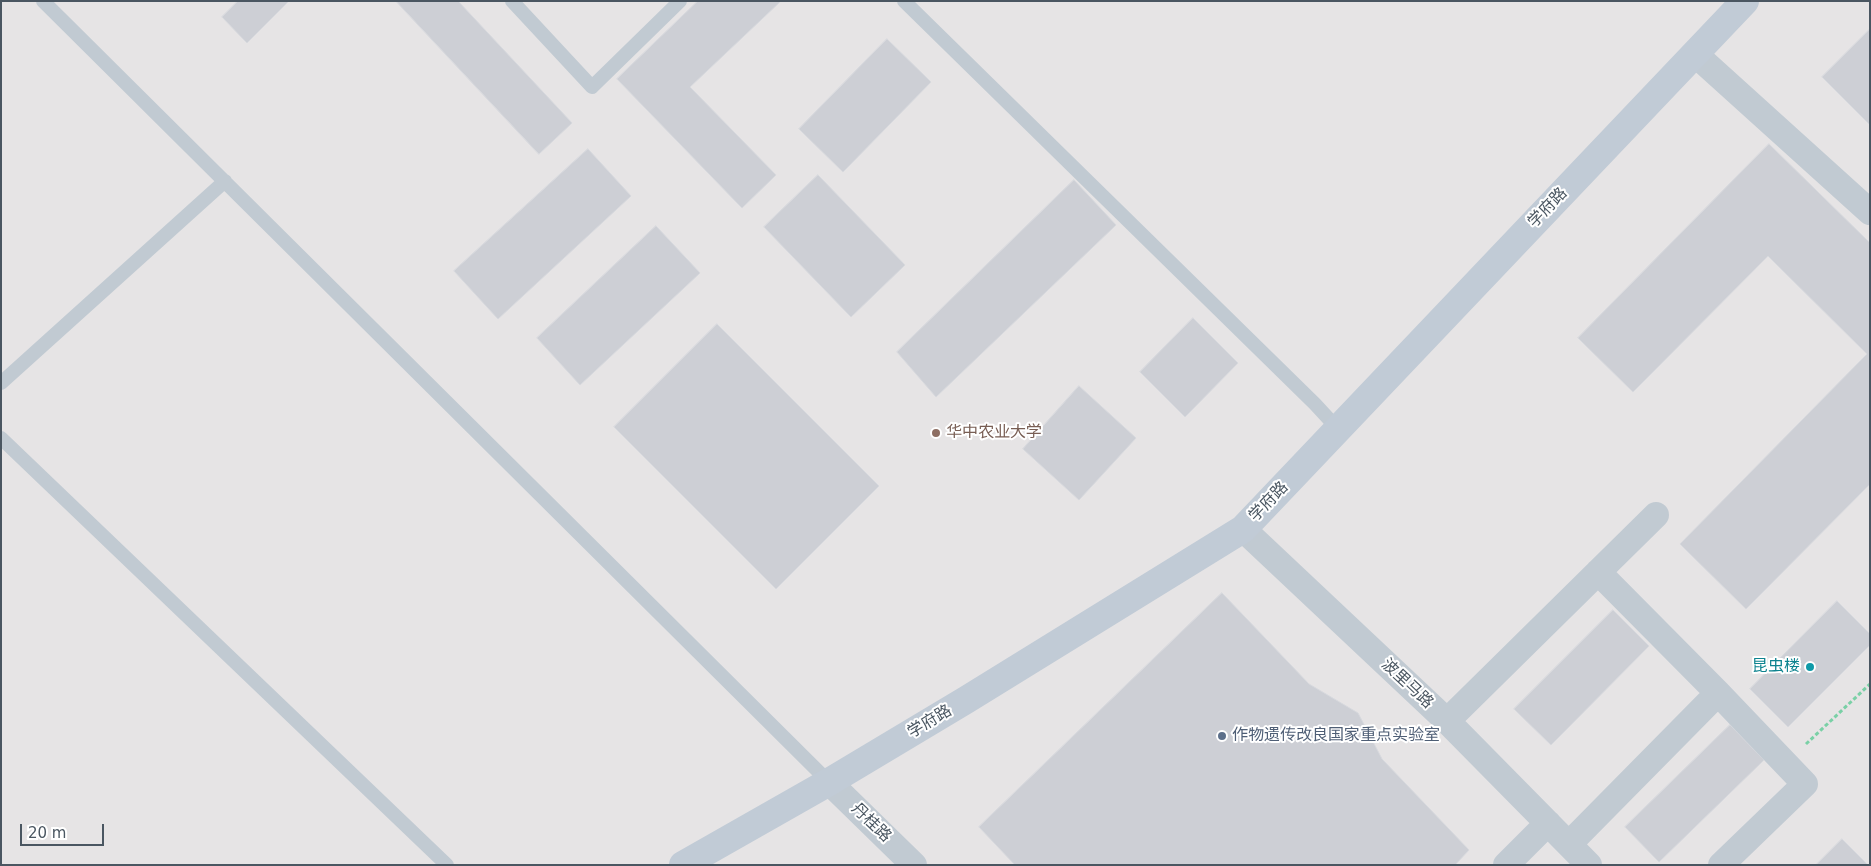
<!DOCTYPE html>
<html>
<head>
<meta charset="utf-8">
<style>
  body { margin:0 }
  #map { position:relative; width:1871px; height:866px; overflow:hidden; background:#f5f3f3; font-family:"DejaVu Sans",sans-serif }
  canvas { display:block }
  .frame { position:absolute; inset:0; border:2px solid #4a5661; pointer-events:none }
  .scale { position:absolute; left:20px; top:824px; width:84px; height:22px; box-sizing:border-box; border:2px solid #4a5661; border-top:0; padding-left:6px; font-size:15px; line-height:18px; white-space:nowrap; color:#4a5661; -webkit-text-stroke:4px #fff; paint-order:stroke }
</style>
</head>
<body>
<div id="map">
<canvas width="1871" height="866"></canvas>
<div class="frame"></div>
<div class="scale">20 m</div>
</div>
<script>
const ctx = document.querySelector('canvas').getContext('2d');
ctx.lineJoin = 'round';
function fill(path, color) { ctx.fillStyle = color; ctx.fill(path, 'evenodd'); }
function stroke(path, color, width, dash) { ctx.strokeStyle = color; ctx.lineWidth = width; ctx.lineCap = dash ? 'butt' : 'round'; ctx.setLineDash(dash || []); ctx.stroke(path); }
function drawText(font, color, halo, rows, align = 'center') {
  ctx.font = font + ' "DejaVu Sans","Noto Sans SC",sans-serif'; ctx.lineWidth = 4; ctx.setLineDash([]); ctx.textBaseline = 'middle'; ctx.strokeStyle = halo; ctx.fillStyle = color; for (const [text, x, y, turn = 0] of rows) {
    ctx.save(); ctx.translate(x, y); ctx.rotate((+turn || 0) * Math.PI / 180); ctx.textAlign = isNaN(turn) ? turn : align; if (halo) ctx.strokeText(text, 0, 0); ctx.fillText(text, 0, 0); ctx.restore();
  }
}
const education = new Path2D(`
  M1 1H1870V865H1Z`);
const building = new Path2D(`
  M238 1H289L247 43 222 17Z
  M396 1H458L572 123 539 154Z
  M698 1H781L690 87 776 175 742 208 617 79Z
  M1870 29V125L1822 77Z
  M887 39 931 82 843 172 799 129Z
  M1769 144 1870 243V484L1746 609 1680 544 1867 354 1768 256 1633 392 1578 338Z
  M588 149 631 196 498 319 454 271Z
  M818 175 905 265 851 317 764 227Z
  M1074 180 1116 225 936 397 897 352Z
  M656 226 700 273 580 385 537 338Z
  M1193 318 1238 363 1185 417 1140 372Z
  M717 324 879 486 776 589 614 427Z
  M1079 386 1136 438 1079 500 1023 449Z
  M1222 593 1309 684 1358 713 1382 759 1469 850 1455 865H1015L979 827Z
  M1837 601 1870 634V645L1788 727 1750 689Z
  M1613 610 1649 646 1551 745 1514 709Z
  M1730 725 1764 760 1659 862 1625 827Z
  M1842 839 1868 865H1816Z`);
const path = new Path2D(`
  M1806 744 1870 684`);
const lane = new Path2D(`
  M43 1 829 782
  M512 1 592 87 680 1
  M904 1 1315 404 1338 429
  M1 383 225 181
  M1 438 447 865`);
const street = new Path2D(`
  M1695 54 1870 212
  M1243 529 1447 721 1589 865
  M1598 572 1718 693 1805 784 1721 865
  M1447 721 1656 515
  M829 782 914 865
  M1569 844 1718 693
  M1506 865 1548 823`);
const secondary = new Path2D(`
  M683 865 829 782 966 700 1243 529 1745 1`);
const markers = [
  [936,433,5,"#8d6e63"],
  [1810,667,5,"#0f9aa8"],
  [1222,736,5,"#5c6f8a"]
];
const streetNames = [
  ["学府路",1548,208,-46],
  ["学府路",1269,502,-46],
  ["波里马路",1407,684,43],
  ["学府路",930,722,-31],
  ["丹桂路",871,823,44]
];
const educationNames = [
  ["华中农业大学",946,433]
];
const cultureNames = [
  ["昆虫楼",1800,667]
];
const serviceNames = [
  ["作物遗传改良国家重点实验室",1232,736]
];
fill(education, '#e6e4e5');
fill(building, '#cdcfd5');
stroke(building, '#d7d9de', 1);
stroke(path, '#7ad0a6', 3, [4, 2.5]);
stroke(lane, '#c1cad2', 14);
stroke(street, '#c1cad2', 26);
stroke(secondary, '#c1cbd6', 28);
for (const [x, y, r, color] of markers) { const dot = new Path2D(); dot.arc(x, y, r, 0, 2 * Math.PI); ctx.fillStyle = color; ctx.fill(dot); stroke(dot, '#fff', 2); }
drawText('16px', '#4a5661', '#fff', streetNames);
drawText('16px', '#785e54', '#fff', educationNames, 'left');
drawText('16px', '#0d838f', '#fff', cultureNames, 'right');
drawText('16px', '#4e5e75', '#fff', serviceNames, 'left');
</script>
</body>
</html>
